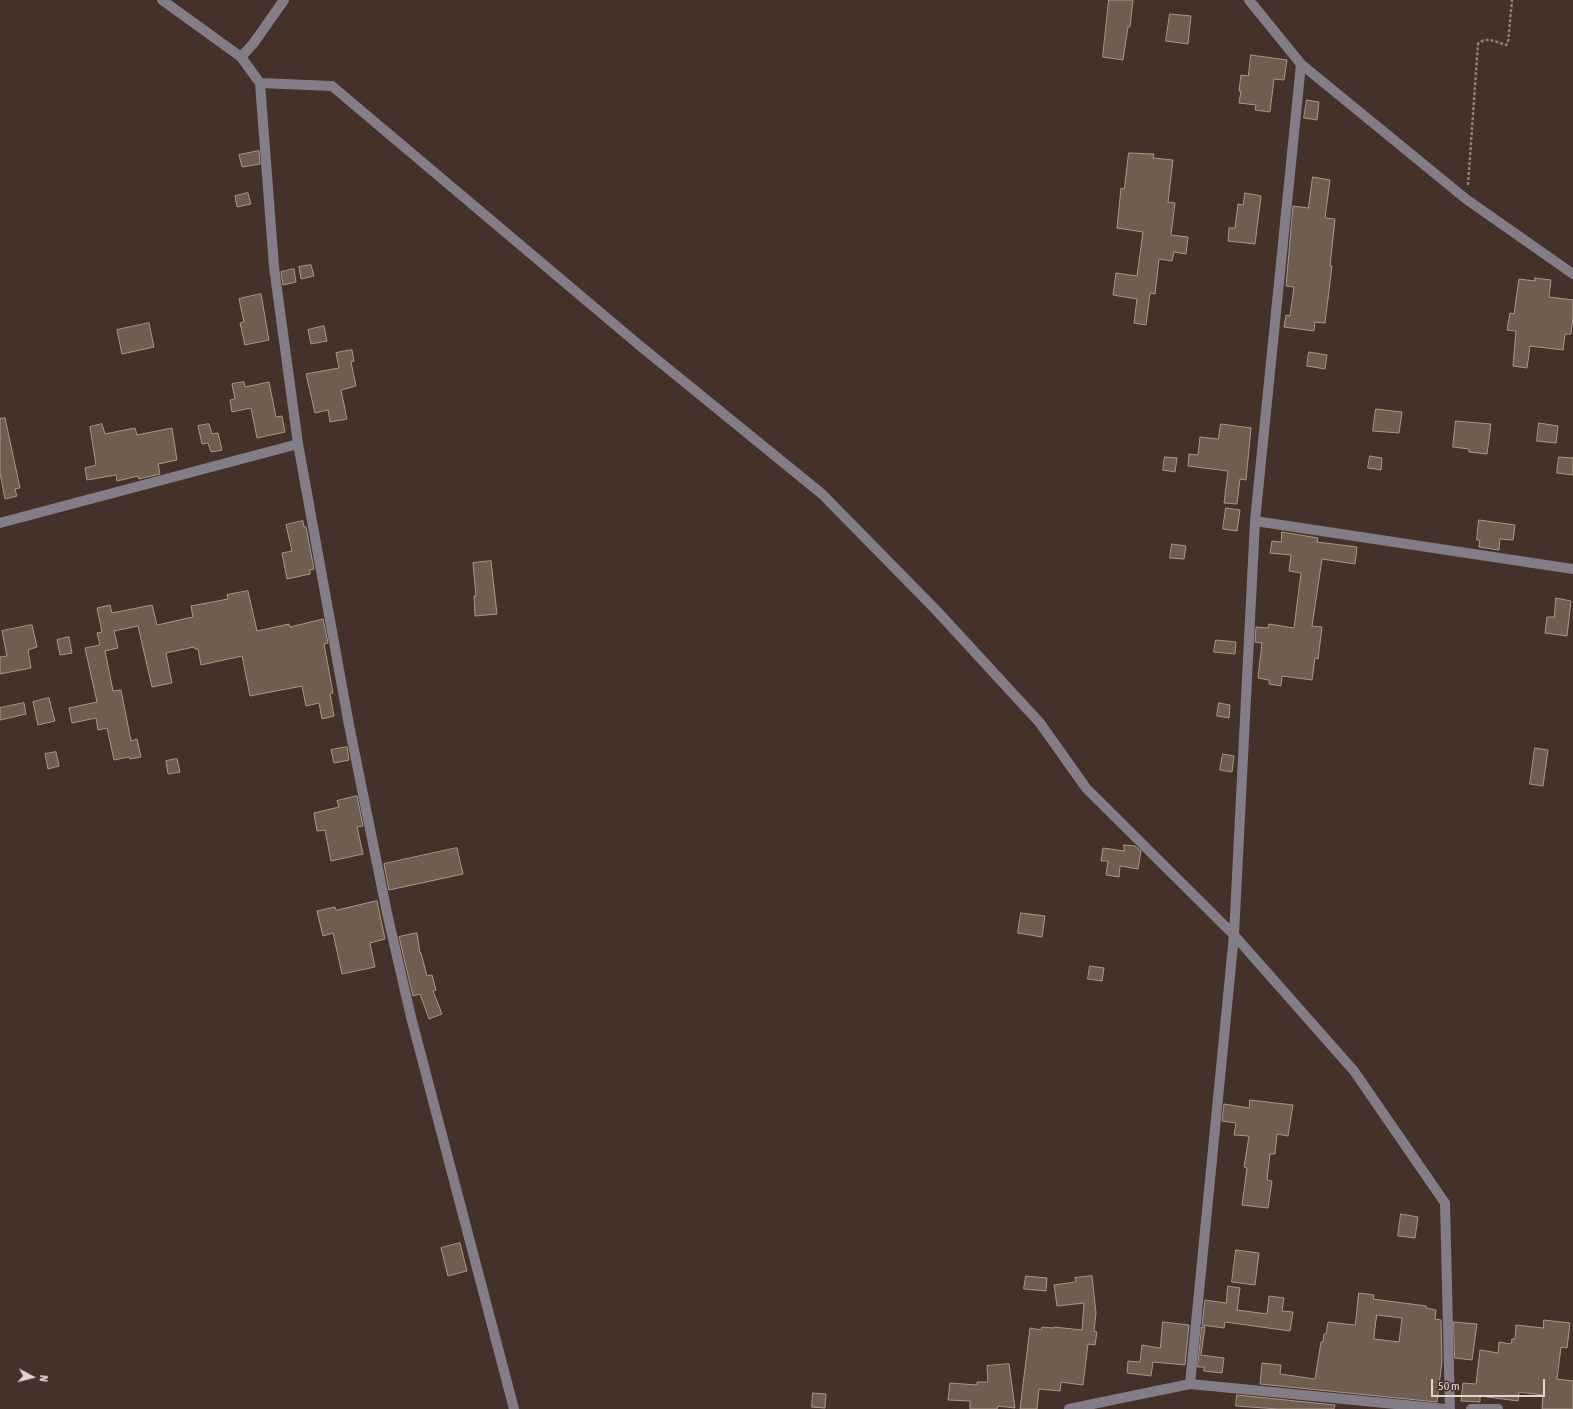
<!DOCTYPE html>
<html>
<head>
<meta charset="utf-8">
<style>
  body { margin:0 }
  #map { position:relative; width:1573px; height:1409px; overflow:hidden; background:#44312a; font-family:"Asap Condensed",sans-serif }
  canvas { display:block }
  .north { position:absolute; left:12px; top:1357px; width:40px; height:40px; -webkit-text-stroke:3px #44312a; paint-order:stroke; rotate:97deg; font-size:11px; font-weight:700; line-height:16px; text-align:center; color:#e3d6d1 }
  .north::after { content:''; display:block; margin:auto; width:14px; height:18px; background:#e3d6d1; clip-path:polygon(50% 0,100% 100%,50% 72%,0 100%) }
  .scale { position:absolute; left:1431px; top:1379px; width:114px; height:18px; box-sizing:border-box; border:2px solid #e3d6d1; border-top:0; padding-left:5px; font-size:12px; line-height:14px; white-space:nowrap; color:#e3d6d1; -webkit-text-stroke:3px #44312a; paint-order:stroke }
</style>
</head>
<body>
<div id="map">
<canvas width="1573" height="1409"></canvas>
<div class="north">N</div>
<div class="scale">50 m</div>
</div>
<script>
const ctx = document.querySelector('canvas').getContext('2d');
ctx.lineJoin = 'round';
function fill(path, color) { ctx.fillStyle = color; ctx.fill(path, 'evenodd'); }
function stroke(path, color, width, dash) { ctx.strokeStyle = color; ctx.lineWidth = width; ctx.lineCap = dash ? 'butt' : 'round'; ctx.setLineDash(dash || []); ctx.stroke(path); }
const building = new Path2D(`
  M1109 0H1133L1130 27H1128L1123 60 1103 57Z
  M1170 14 1191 16 1188 44 1166 41Z
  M1251 55 1287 60 1284 80 1274 79 1270 112 1255 110 1256 105 1239 103 1241 91H1239L1241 75 1248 76Z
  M1307 100 1319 102 1317 120 1304 118Z
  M259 151 260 164 242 167 239 155Z
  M1129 153 1154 154 1153 158 1173 160 1168 202 1175 203 1171 235 1188 237 1186 254 1174 252 1172 261 1159 259 1155 294 1150 293 1146 325 1134 323 1137 299 1113 295 1116 273 1137 276 1143 232 1117 228 1121 188 1124 189Z
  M1313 177 1330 180 1325 218 1335 219 1330 266H1332L1325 323 1315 322 1314 331 1284 327 1286 315 1290 316 1294 287 1286 286 1293 206 1308 208Z
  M248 193 251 204 237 207 235 196Z
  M1245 193 1261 196 1255 244 1228 241 1229 228H1235L1238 204 1243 205Z
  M311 265 314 276 301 279 299 267Z
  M294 269 296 282 283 285 281 272Z
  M1535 278 1551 280 1549 297 1573 300V317L1571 334H1565L1563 350 1530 346 1527 368 1513 366 1516 331 1507 330 1510 313 1514 314 1519 279 1535 281Z
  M261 294 269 340 245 345 240 323 244 322 239 299Z
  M149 323 154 347 122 354 117 330Z
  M324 326 327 341 311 344 308 330Z
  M352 350 354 361 351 362 356 386 341 390 347 419 330 422 328 410 315 413 306 374 339 368 336 353Z
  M1309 352 1327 355 1325 369 1307 366Z
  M244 382 245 387 269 382 276 417 282 416 285 432 257 438 251 408 232 412 230 400 235 399 232 384Z
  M1376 409 1402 412 1399 433 1373 431Z
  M5 418 20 488 15 489 17 496 5 499 0 473V419Z
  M1456 421 1491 424 1487 454 1469 452V449L1453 447Z
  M1539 423 1558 426 1556 443 1537 441Z
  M102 424 105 434 135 428 137 435 172 428 177 460 158 464 160 474 147 477 139 479 138 476 117 481 116 475 87 480 85 468 96 465 90 427Z
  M209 424 212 434 218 433 222 450 211 452 208 443 202 444 198 426Z
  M1221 424 1251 428 1246 480 1240 479 1237 504 1224 503 1228 471 1188 466 1189 454 1198 455 1200 437 1218 439Z
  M1370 456 1382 458 1381 470 1368 468Z
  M1165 457 1177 458 1175 472 1163 470Z
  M1559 457 1573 458V475L1557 473Z
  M1226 508 1240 510 1237 531 1223 529Z
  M1479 520 1515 525 1513 540 1500 539 1499 550 1479 547 1480 540H1477Z
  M303 521 304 527H306L314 569 310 570V574L287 579 282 553 292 551 286 525Z
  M1282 532 1318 538 1317 542 1357 547 1355 564 1322 559 1312 626 1322 627 1318 659 1315 658 1312 680 1282 676 1281 686 1269 684V680L1258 678 1262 643 1255 642 1256 627 1268 628 1269 624 1294 628 1301 573 1289 571 1291 555 1270 553 1272 541 1281 542Z
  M1172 544 1186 546 1184 559 1170 558Z
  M491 561 497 614 475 616 474 596H476L473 563Z
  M248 591 257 631 289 624 290 627 323 619 328 643 324 644 333 693 330 694 334 716 322 719 319 703 306 706 302 686 250 696 242 656 201 665 198 649H195L194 647 166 653 172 683 152 687 138 626 114 631 118 648 105 651 113 691 121 690 131 741 137 739 141 757 130 759 129 757 114 760 107 728 98 730 96 718 72 723 69 708 97 702 85 648 100 645 97 633 102 632 97 608 110 605 112 613 152 605 157 625 193 617 191 606 228 599 227 595Z
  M1556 598 1571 601 1567 636 1545 633 1547 617H1554Z
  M32 625 37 647 28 650 31 668 0 674V657L7 656 2 631Z
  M69 637 72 653 60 655 57 640Z
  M1216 640 1236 642 1235 654 1214 652Z
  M49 698 55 721 38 725 33 702Z
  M24 703 26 714 0 720V708Z
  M1219 703 1230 705 1229 718 1217 716Z
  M347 747 349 760 334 763 331 750Z
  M1535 748 1548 750 1543 786 1530 784Z
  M56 752 59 766 48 769 45 754Z
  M1223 754 1234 756 1232 772 1220 770Z
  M177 759 180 772 168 774 166 761Z
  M357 796 363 826 357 827 363 854 331 861 325 830 317 831 314 813 339 807 337 801Z
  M1124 845 1135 846 1141 851 1138 869 1120 866 1119 877 1106 875 1108 861H1101L1103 848 1124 851Z
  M457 848 463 874 389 890 384 864Z
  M377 901 385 939 370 943 375 967 342 974 333 933 323 936 317 911 335 907 336 910Z
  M1021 913 1045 916 1042 937 1018 933Z
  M417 933 420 953H421L427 976 432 975 436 990 433 991 442 1014 429 1019 420 994 413 996 399 937Z
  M1090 966 1104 968 1102 981 1088 979Z
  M1250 1100 1293 1105 1288 1136 1277 1134 1275 1154H1270L1267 1180 1272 1181 1268 1208 1242 1205 1247 1168 1244 1167 1249 1136 1234 1135 1236 1123 1222 1121 1224 1104 1249 1108Z
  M1401 1214 1418 1217 1415 1238 1398 1236Z
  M460 1243 467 1271 448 1276 441 1248Z
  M1236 1250 1259 1253 1255 1285 1232 1282Z
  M1026 1276 1047 1278 1046 1291 1024 1289Z
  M1092 1276 1096 1313 1094 1331 1097 1332 1095 1345 1088 1344 1083 1385 1061 1382 1060 1391 1039 1389 1037 1409H1020L1030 1328 1041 1330 1042 1327 1054 1328V1327L1082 1330 1084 1303 1057 1306 1054 1285 1076 1282 1075 1278Z
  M1228 1286 1240 1288 1237 1310 1267 1314 1269 1296 1284 1298 1282 1311 1293 1312 1290 1331 1225 1322 1224 1328 1202 1325 1205 1300 1226 1303Z
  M1359 1293 1374 1295 1373 1299 1426 1306V1308L1436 1310 1435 1319 1441 1320 1442 1361 1437 1402 1260 1384 1262 1363 1281 1365 1280 1374 1315 1379 1321 1342H1323L1324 1334H1326L1328 1322 1355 1325ZM1377 1315 1402 1318 1399 1342 1374 1339Z
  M1544 1320 1570 1323 1567 1348 1561 1347 1557 1379 1573 1381V1409H1542L1543 1395 1519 1392 1518 1401 1480 1396V1402L1461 1401 1463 1383 1476 1384 1480 1350 1498 1353 1499 1342 1511 1344 1512 1339H1515L1516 1325 1543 1328Z
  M1163 1322 1189 1325 1185 1365 1153 1362 1151 1376 1127 1373 1128 1361 1140 1362 1142 1345 1160 1348Z
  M1454 1322 1477 1324 1472 1360 1455 1358Z
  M1202 1327H1205L1201 1355 1224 1358 1222 1373 1204 1371V1367H1198Z
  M1009 1364 1015 1408 998 1406 997 1409H970V1401L948 1400 950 1383 977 1385V1382H988L987 1366Z
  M813 1393 826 1394 825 1408 812 1407Z
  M1237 1395 1335 1405 1334 1409H1278L1236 1406Z`);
const path = new Path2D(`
  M1468 185 1478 44C1486 36 1496 42 1506 45L1508 43 1512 0`);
const minor = new Path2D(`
  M162 0 241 57 253 44 284 0
  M1249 0 1301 64 1466 199 1573 274
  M241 57 260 83 274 267 298 444 349 725 387 913 411 1017 514 1409
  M260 83 332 86 639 345 822 494 936 610 1040 723 1086 788 1234 935 1354 1071 1445 1203 1450 1409
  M1255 521 1573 569
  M0 523 298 444
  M1190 1384 1234 935 1255 521 1301 64
  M1069 1409 1190 1384 1446 1409
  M1471 1409H1498`);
fill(building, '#6f5e50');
stroke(building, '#a99788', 1);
stroke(path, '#91817b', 2.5, [3, 2]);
stroke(minor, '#827d86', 10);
</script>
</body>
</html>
